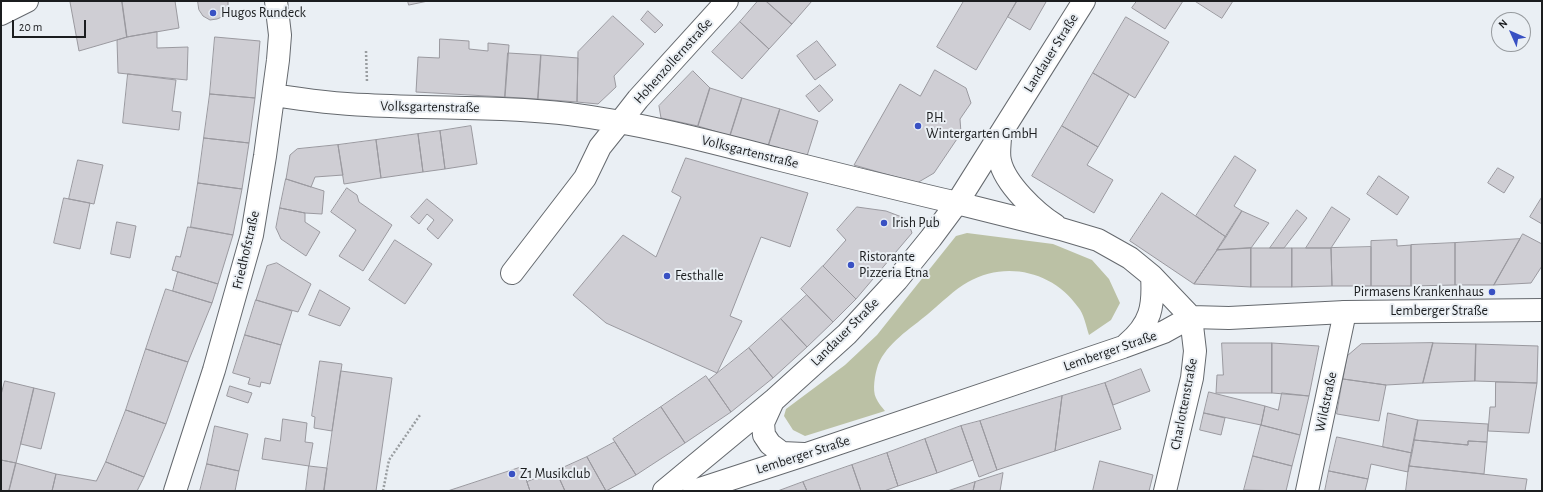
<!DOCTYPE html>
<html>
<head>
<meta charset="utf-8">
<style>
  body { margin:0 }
  #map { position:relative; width:1543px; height:492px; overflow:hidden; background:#eaeff4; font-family:"Alegreya Sans",sans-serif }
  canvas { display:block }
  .frame { position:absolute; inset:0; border:2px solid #1b1d1f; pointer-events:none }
  .north { position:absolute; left:1491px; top:12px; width:40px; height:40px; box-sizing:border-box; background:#eaeff4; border:1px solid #979b9f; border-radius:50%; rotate:315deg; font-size:11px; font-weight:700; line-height:16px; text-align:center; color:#1b1d1f }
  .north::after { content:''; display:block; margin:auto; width:14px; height:18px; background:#3951c3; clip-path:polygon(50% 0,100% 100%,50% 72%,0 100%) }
  .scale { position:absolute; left:12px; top:20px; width:74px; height:18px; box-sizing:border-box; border:2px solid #1b1d1f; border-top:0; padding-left:5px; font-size:12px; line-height:14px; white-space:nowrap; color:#1b1d1f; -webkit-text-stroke:3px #eaeff4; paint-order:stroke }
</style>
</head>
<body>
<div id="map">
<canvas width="1543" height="492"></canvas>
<div class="frame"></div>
<div class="north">N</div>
<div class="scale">20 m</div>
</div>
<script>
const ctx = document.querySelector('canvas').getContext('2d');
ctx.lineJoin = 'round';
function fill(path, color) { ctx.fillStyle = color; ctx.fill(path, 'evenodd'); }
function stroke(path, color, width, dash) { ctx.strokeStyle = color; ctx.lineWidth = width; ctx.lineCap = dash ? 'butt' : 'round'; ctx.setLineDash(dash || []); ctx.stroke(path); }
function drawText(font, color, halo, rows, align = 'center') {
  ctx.font = font + ' "Alegreya Sans",sans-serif'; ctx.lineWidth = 4; ctx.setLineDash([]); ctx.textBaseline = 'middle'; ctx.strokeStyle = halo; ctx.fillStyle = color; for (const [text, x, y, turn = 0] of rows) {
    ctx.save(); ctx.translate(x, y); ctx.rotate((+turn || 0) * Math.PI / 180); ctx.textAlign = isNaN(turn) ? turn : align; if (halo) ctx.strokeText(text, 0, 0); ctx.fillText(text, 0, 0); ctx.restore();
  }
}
const green = new Path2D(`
  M967 233 1053 244 1092 260 1109 279 1120 303 1111 320 1089 335C1086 326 1084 314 1078 307 1054 272 1006 260 968 282 955 289 940 304 928 314 910 329 887 343 878 365 875 374 872 390 876 398 878 403 882 407 885 411L805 436 793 430 784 416 786 409 845 365 877 335 956 236Z`);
const building = new Path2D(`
  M74 1H122L127 37 79 51 70 2Z
  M122 1H175L179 28 127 37Z
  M198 1H228V10L224 16 217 19 210 20 203 16 199 10Z
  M408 1H428L409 5Z
  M758 1H766L792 24 769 49 740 22Z
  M766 1H812L792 24Z
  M964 1H1017L976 70 937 47Z
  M1017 1H1044L1046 2 1030 30 1008 17Z
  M1137 1H1183L1165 29 1132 8Z
  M1195 1H1233L1222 18Z
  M648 11 663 25 655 33 641 20Z
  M613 16 644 44 614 76 616 87 598 104 577 102 578 52Z
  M1126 17 1169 42 1135 98 1093 73Z
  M740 22 769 49 742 79 712 52Z
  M157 32V48L188 47 187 80 118 73 117 40 127 37Z
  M215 37 260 41 255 98 210 94Z
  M440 39 469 41V49L488 51V43L509 45 505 97 416 92 418 57 439 58Z
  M817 41 836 65 815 80 797 56Z
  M508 53 541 55 538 99 505 97Z
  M541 55 578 58 577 102 538 99Z
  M935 70 966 88 971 103 960 119 961 133 934 173 917 183 854 165 900 84 920 96Z
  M693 71 710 88 698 126 661 118 659 106Z
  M1093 73 1129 94 1098 147 1062 126Z
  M128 74 176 80 172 111 181 112 179 130 123 123Z
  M820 85 833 100 819 112 806 96Z
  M710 88 742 98 730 136 698 126Z
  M210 94 255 98 249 143 204 138Z
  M742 98 780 109 768 147 730 136Z
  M780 109 818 121 806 159 768 147Z
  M471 126 477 164 445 169 440 131Z
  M1062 126 1098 147 1087 165 1113 180 1094 213 1032 176Z
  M440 131 445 169 423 172 418 134Z
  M418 134 423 172 381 178 376 140Z
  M204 138 249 143 242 189 198 183Z
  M376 140 381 178 344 184 338 145Z
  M338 145 343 175 315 177 311 187 286 179 290 155 297 149Z
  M1235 156 1256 170 1234 206 1242 211 1226 237 1196 216Z
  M686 158 808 193 790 247 761 237 730 316 742 321 717 373 606 323 573 295 623 235 656 257 681 197 672 192Z
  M78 160 103 165 94 204 69 199Z
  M1498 168 1514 177 1504 193 1488 183Z
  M1379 176 1409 197 1397 215 1367 194Z
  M286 179 324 191 322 214 305 213 280 208Z
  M198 183 242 189 233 235 191 227Z
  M347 188 357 195 359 202 392 225 363 271 339 256 356 230 331 212Z
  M1162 193 1226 237 1194 284 1130 241Z
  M1542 197V224L1530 217Z
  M64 198 90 203 80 249 54 243Z
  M427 199 453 220 438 239 427 229 434 220 427 214 419 224 411 217Z
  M857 207 886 211 907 219 912 233 856 299 823 266 846 240 837 230Z
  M1332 207 1350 219 1331 248H1306Z
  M280 208 305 213V222L320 232 306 256 281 239 276 228Z
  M1297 210 1307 218 1284 248H1270Z
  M1242 211 1269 223 1251 248 1217 250Z
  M117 222 136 226 130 258 111 254Z
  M188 227 233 235 218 284 172 270 176 256 180 257Z
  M1523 234 1542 244V266L1531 283 1494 285Z
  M1520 239 1494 285H1455V243Z
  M395 240 432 264 405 304 369 280Z
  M1397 240V246L1411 245V286H1371V241Z
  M1455 243V285L1411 286V245Z
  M1371 247V286H1332L1331 248Z
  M1251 248H1292V287H1251Z
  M1251 248V287L1194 284 1217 250Z
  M1292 248H1331L1332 286 1292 287Z
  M277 263 311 284 298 312 256 300 267 266Z
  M823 266 856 299 833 322 801 289Z
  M178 272 218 284 212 303 173 291Z
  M166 289 212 303 188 362 146 349Z
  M320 290 350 308 340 326 309 315Z
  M807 295 833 322 807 347 781 319Z
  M256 300 292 311 281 345 245 335Z
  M781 319 807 347 773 378 749 348Z
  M245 335 281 345 270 384 261 382 260 387 248 384 250 378 233 373Z
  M1222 343H1272V393H1216L1217 375H1223Z
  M1272 343 1319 346 1309 396 1272 393Z
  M1433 343 1476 344 1475 381 1423 383Z
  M1433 343 1423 383 1386 385 1343 379 1347 356 1361 344Z
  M1476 344 1538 346 1537 383 1475 381Z
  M749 348 773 378 731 412 709 380Z
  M146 349 188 362 166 424 126 410Z
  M320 361 342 364 332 431 314 428 315 417 312 416Z
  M1141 369 1150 391 1113 405 1105 383Z
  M341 371 392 378 376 491H324Z
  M706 376 731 412 685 443 661 407Z
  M1343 379 1386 385 1379 421 1337 414Z
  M5 381 34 388 16 463 1 460V395Z
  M1496 382 1537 383 1529 433 1488 431 1490 407H1495Z
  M1105 383 1121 429 1055 451 1062 396Z
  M230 386 252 393 248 403 227 396Z
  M34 388 55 393 41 449 21 444Z
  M1209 392 1265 406 1261 425 1204 413Z
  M1282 393 1309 396 1300 435 1261 425 1265 406 1278 410Z
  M1062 396 1055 451 997 470 980 421Z
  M661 407 685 443 636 475 613 439Z
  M126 410 166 424 144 477 106 462Z
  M1204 413 1225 418 1221 435 1200 430Z
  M1388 413 1418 420 1412 453 1383 447Z
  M283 419 307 423 305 442 313 443 309 466 262 459 265 438 280 441Z
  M1418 420 1488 424 1487 442 1468 441V445L1414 440Z
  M980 421 997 470 979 477 961 426Z
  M1261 425 1300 435 1292 466 1253 456Z
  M215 426 248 434 239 471 207 464Z
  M961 426 973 460 937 473 925 439Z
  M1337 437 1412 453 1408 472 1371 464 1368 479 1329 471Z
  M925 439 937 473 898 486 887 453Z
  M1414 440 1468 445V441L1487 442 1484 474 1409 466Z
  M615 442 636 475 606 491 587 457Z
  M887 453 898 486 884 491H861L852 465Z
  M1253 456 1292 466 1286 491 1244 490Z
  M587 457 606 491H565L556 471Z
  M1 460 16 463 9 491H1Z
  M1100 461 1153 475 1149 491H1093Z
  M106 462 144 477 137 491H52L56 474 96 481Z
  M16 463 56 474 52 491H9Z
  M207 464 239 471 235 491H200Z
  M852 465 861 491H807L803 482Z
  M309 466 327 468 324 491H306Z
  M1409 466 1527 479 1525 491H1406Z
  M522 467 530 491H448Z
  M556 471 565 491H530L527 482Z
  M1329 471 1368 479 1365 491H1325Z
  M1003 473 1000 491H973L975 482Z
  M803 482 807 491H778Z
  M975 482 973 491H948Z`);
const path = new Path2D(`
  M366 51 367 82
  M383 491 389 460 420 415`);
const minor = new Path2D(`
  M1 14 27 1
  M274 95C305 100 336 104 367 105 435 109 502 106 569 114 640 123 708 141 777 159 837 174 897 189 957 203
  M512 273 585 178 600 147 620 122 638 99 727 1
  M175 491 214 370 252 235 265 156 278 60 280 35 276 1
  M1165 491 1192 378 1195 351 1191 317
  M1307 491 1345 312`);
const major = new Path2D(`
  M1000 136C1000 144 998 153 1000 161 1005 184 1036 213 1055 225
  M957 203 1061 229 1098 240 1130 258 1152 276 1191 317
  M1127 344C1151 324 1154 306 1152 276
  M773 401 763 423 764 435 770 444 782 453 804 454
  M664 491 775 399 847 334 897 280 931 238 957 203 1084 1
  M694 491 807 454 1123 347 1164 332 1191 317 1229 318 1345 312 1542 310`);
const markers = [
  [213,13,4,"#3951c3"],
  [918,126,4,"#3951c3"],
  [884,223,4,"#3951c3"],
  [851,265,4,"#3951c3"],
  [667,276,4,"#3951c3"],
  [1492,292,4,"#3951c3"],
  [512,474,4,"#3951c3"]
];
const poiNames = [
  ["Hugos Rundeck",221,13],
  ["P.H.",926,118],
  ["Wintergarten GmbH",926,134],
  ["Irish Pub",892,223],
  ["Ristorante",859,257],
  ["Pizzeria Etna",859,273],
  ["Festhalle",675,276],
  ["Pirmasens Krankenhaus",1484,292,"right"],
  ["Z1 Musikclub",520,474]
];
const streetNames = [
  ["Landauer Straße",1051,53,-58],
  ["Hohenzollernstraße",673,61,-48],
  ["Volksgartenstraße",430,107,1],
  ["Volksgartenstraße",750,152,14],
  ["Friedhofstraße",246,250,-77],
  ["Lemberger Straße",1439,311],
  ["Landauer Straße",845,332,-45],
  ["Lemberger Straße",1110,351,-19],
  ["Wildstraße",1326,402,-78],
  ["Charlottenstraße",1184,404,-79],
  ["Lemberger Straße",803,455,-18]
];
fill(green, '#bbc1a5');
fill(building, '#cfced4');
stroke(building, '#9a999f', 1);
stroke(minor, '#65696e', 24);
stroke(major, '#65696e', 24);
stroke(path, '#999da0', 2.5, [2, 2]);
stroke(minor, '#fff', 22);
stroke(major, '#fff', 22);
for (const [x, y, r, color] of markers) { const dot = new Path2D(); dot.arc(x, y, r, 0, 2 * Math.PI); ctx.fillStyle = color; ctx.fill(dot); stroke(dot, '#eaeff4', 1.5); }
drawText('14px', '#1b1d1f', '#eaeff4', poiNames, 'left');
drawText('14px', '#1b1d1f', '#eaeff4', streetNames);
</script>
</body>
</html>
